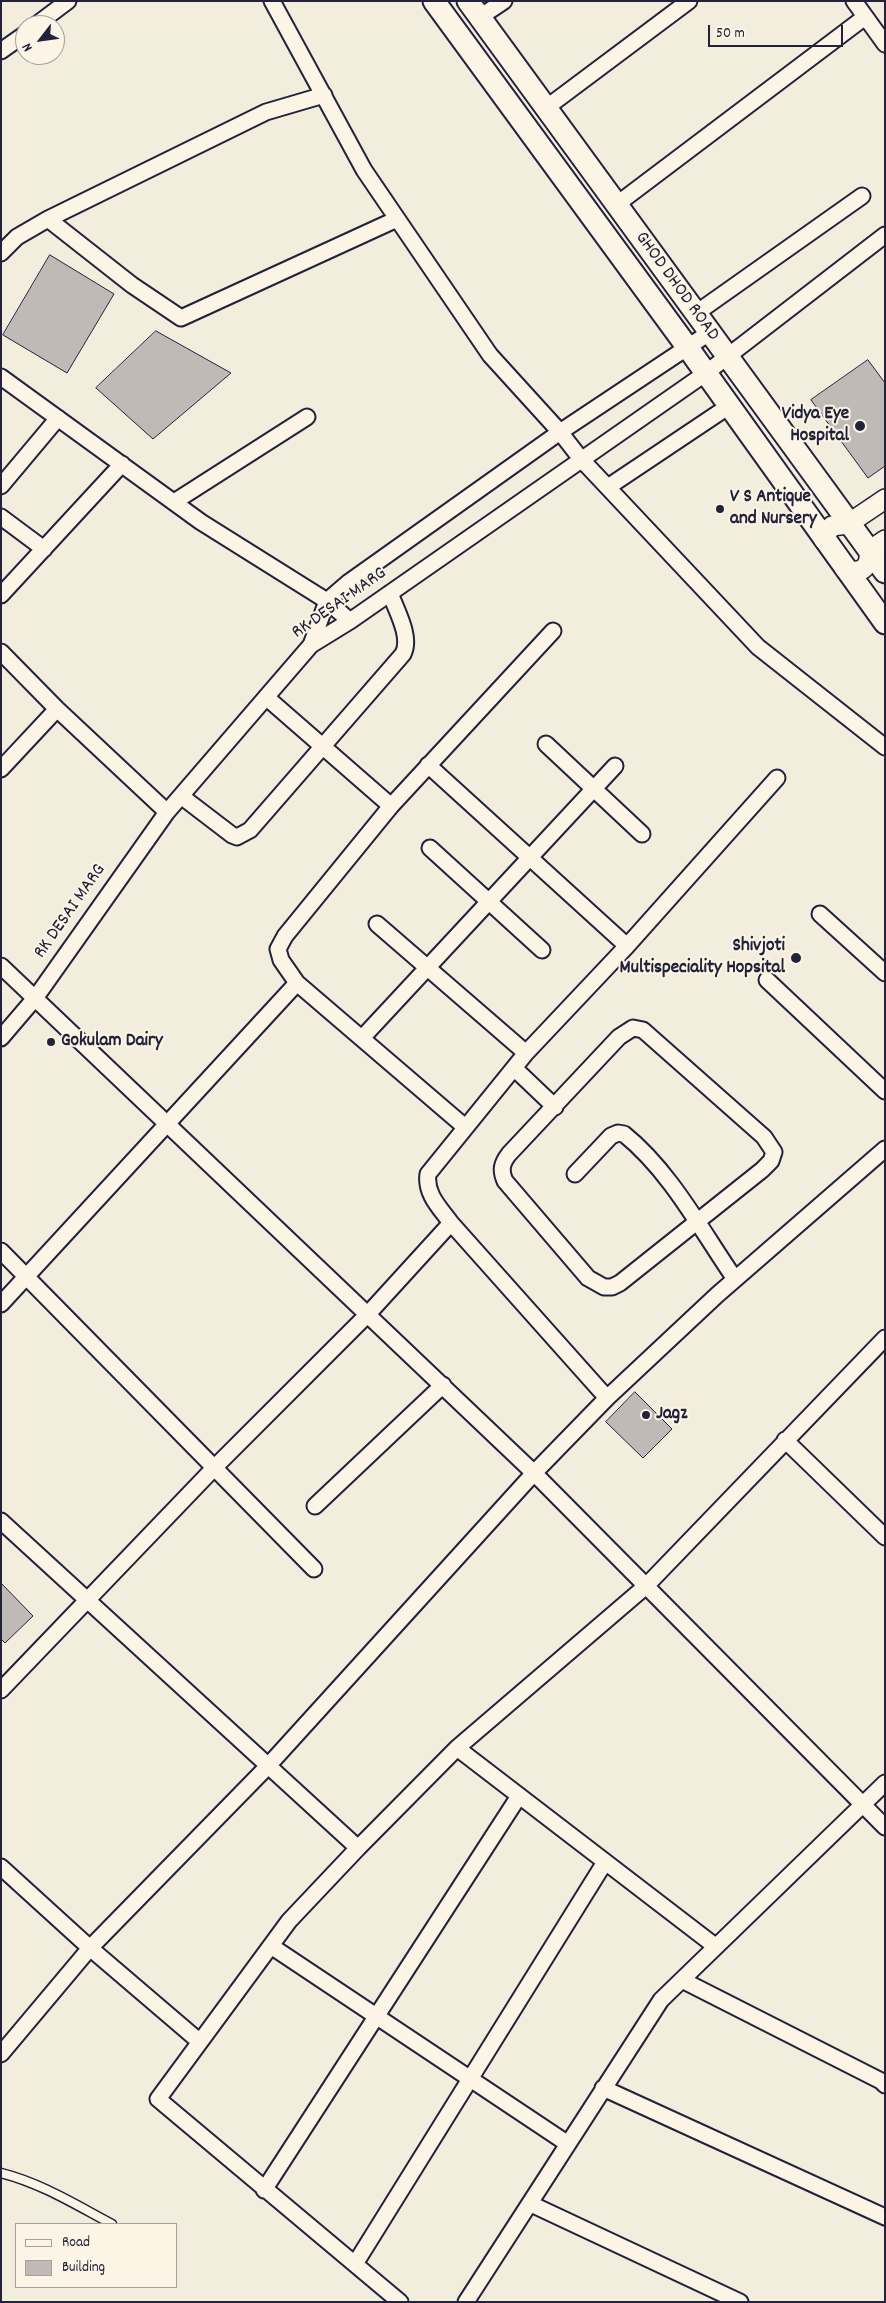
<!DOCTYPE html>
<html>
<head>
<meta charset="utf-8">
<style>
  body { margin:0 }
  #map { position:relative; width:886px; height:2303px; overflow:hidden; background:#f3edde; font-family:Dekko,sans-serif }
  canvas { display:block }
  .frame { position:absolute; inset:0; border:2px solid #22223b; pointer-events:none }
  .legend { position:absolute; left:15px; top:2223px; width:162px; height:65px; box-sizing:border-box; background:#fcf5e5; border:1px solid #a5a1a1; margin:0; padding:6px 9px; list-style:none; font-size:15px; color:#22223b }
  .legend li { display:flex; align-items:center; gap:10px; height:25px }
  .legend b { width:25px; border:1px solid #a5a1a1 }
  .north { position:absolute; left:15px; top:15px; width:50px; height:50px; box-sizing:border-box; background:#fcf5e5; border:1px solid #a5a1a1; border-radius:50%; rotate:240deg; font-size:14px; font-weight:700; line-height:20px; text-align:center; color:#22223b }
  .north::after { content:''; display:block; margin:auto; width:18px; height:22px; background:#22223b; clip-path:polygon(50% 0,100% 100%,50% 72%,0 100%) }
  .scale { position:absolute; left:708px; top:25px; width:135px; height:22px; box-sizing:border-box; border:2px solid #22223b; border-top:0; padding-left:6px; font-size:15px; line-height:18px; white-space:nowrap; color:#22223b; -webkit-text-stroke:4px #fcf5e5; paint-order:stroke }
</style>
</head>
<body>
<div id="map">
<canvas width="886" height="2303"></canvas>
<div class="frame"></div>
<ul class="legend">
<li><b style="height:6px;background:#fcf5e5"></b>Road</li>
<li><b style="height:14px;background:#bfbab6"></b>Building</li>
</ul>
<div class="north">N</div>
<div class="scale">50 m</div>
</div>
<script>
const ctx = document.querySelector('canvas').getContext('2d');
ctx.lineJoin = 'round';
function fill(path, color) { ctx.fillStyle = color; ctx.fill(path, 'evenodd'); }
function stroke(path, color, width, dash) { ctx.strokeStyle = color; ctx.lineWidth = width; ctx.lineCap = dash ? 'butt' : 'round'; ctx.setLineDash(dash || []); ctx.stroke(path); }
function drawText(font, color, halo, rows, align = 'center') {
  ctx.font = font + ' Dekko,sans-serif'; ctx.lineWidth = 4; ctx.setLineDash([]); ctx.textBaseline = 'middle'; ctx.strokeStyle = halo; ctx.fillStyle = color; for (const [text, x, y, turn = 0] of rows) {
    ctx.save(); ctx.translate(x, y); ctx.rotate((+turn || 0) * Math.PI / 180); ctx.textAlign = isNaN(turn) ? turn : align; if (halo) ctx.strokeText(text, 0, 0); ctx.fillText(text, 0, 0); ctx.restore();
  }
}
const building = new Path2D(`
  M50 255 114 294 67 373 3 335Z
  M156 331 231 373 153 439 96 388Z
  M868 360 885 383V466L868 478 811 400Z
  M635 1392 672 1429 643 1458 606 1422Z
  M1 1583 33 1616 5 1643 1 1639Z`);
const service = new Path2D(`
  M1 2173C41 2183 76 2205 112 2224`);
const minor = new Path2D(`
  M272 1 364 170 490 355 560 432 581 459 758 647 885 747
  M854 1 885 44
  M480 17 504 1
  M36 25 68 1
  M1 51 25 34
  M546 108 689 1
  M616 205 865 17
  M48 219 132 285 181 318 397 219
  M1 253 17 237 48 219 266 112 324 95
  M695 314 862 196
  M1 377 201 522 327 601 350 621
  M1 486 58 418
  M608 487 729 406
  M174 502 307 417
  M1 517 44 549
  M1 595 122 464
  M311 645 327 601 349 582 560 432 709 333
  M1 652 57 709 167 812
  M266 697 391 806
  M546 744 642 834
  M428 765 627 946
  M1 769 57 709
  M181 796 232 835 237 837 250 830 403 654C412 637 396 610 390 593
  M430 848 542 950
  M820 914 885 973
  M377 924 526 1053
  M1 966 534 1473 885 1827
  M767 980 885 1091
  M633 1028 643 1030 764 1137 774 1152 771 1161 762 1170 620 1283 612 1287H604L588 1278 505 1181C500 1170 502 1163 509 1154L619 1037Z
  M1 1038 36 997 167 812 311 645 350 621 706 373 885 235
  M362 1038 615 766
  M514 1068 555 1107
  M465 1127 297 983 281 960 278 949 285 936 391 806 553 631
  M575 1174 611 1136 618 1133 624 1134C671 1172 701 1230 735 1279
  M1 1251 314 1569
  M1 1304 297 983
  M607 1398 451 1223C440 1208 425 1194 428 1174L526 1053 627 946 777 778
  M785 1440 885 1537
  M315 1506 443 1385
  M1 1521 358 1848
  M1 1690 215 1467 368 1314 451 1223
  M457 1748 715 1946
  M1 1867 90 1948 200 2042
  M271 1946 568 2144
  M682 1980 881 2081 885 2085
  M1 2054 90 1948 267 1767 534 1473 607 1398 717 1295 885 1149
  M603 2088 885 2217
  M264 2190 519 1796
  M531 2204 740 2302
  M355 2264 605 1862
  M400 2302 158 2099 289 1921 358 1848 457 1748 646 1586 885 1338
  M466 2302 661 2000 885 1783`);
const tertiary = new Path2D(`
  M824 540 826 534 832 526 848 524 885 499
  M845 569C860 575 871 568 869 551L885 540`);
const secondary = new Path2D(`
  M434 1 688 348 885 623
  M468 1 885 572`);
const markers = [
  [860,426,6,"#22223b"],
  [720,509,5,"#22223b"],
  [796,958,6,"#22223b"],
  [51,1042,5,"#22223b"],
  [646,1415,5,"#22223b"]
];
const streetNames = [
  ["GHOD DHOD ROAD",676,287,54],
  ["RK DESAI MARG",340,604,-35],
  ["RK DESAI MARG",71,912,-55]
];
const poiNames = [
  ["Vidya Eye",849,415,"right"],
  ["Hospital",849,437,"right"],
  ["V S Antique",730,498],
  ["and Nursery",730,520],
  ["Shivjoti",785,947,"right"],
  ["Multispeciality Hopsital",785,969,"right"],
  ["Gokulam Dairy",61,1042],
  ["Jagz",656,1415]
];
fill(building, '#bfbab6');
stroke(building, '#22223b', 1);
stroke(service, '#22223b', 11);
stroke(minor, '#22223b', 19);
stroke(tertiary, '#22223b', 22);
stroke(secondary, '#22223b', 25);
stroke(service, '#fcf5e5', 8);
stroke(minor, '#fcf5e5', 15);
stroke(tertiary, '#fcf5e5', 19);
stroke(secondary, '#fcf5e5', 21);
for (const [x, y, r, color] of markers) { const dot = new Path2D(); dot.arc(x, y, r, 0, 2 * Math.PI); ctx.fillStyle = color; ctx.fill(dot); stroke(dot, '#fcf5e5', 2); }
drawText('19px', '#22223b', '#fcf5e5', streetNames);
drawText('bold 19px', '#22223b', '#fcf5e5', poiNames, 'left');
</script>
</body>
</html>
